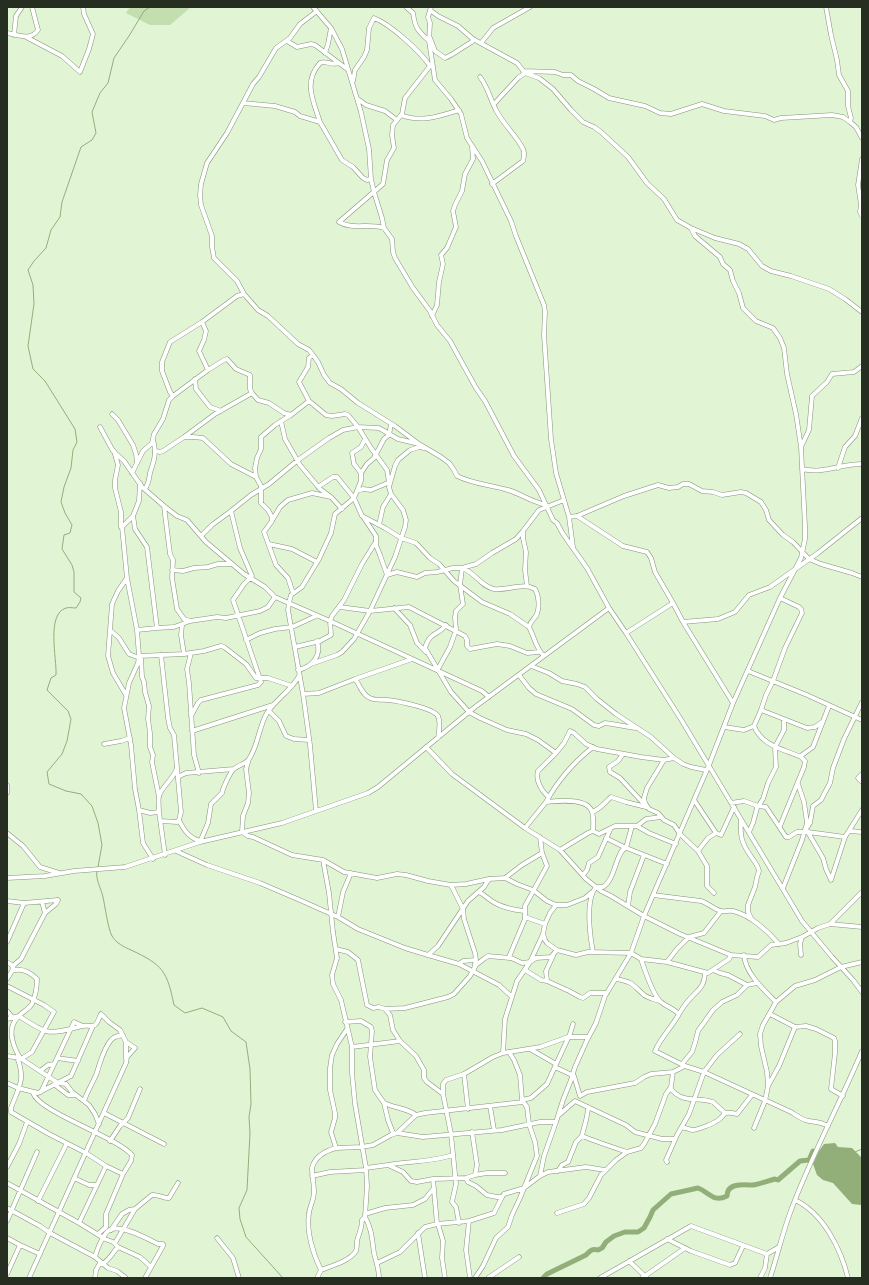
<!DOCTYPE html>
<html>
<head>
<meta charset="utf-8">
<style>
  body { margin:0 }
  #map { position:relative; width:869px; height:1285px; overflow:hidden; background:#e1f4d4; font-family:Arial,sans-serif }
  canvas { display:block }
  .frame { position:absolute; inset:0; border:8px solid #262d21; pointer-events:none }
</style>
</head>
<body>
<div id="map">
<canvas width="869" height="1285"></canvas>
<div class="frame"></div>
</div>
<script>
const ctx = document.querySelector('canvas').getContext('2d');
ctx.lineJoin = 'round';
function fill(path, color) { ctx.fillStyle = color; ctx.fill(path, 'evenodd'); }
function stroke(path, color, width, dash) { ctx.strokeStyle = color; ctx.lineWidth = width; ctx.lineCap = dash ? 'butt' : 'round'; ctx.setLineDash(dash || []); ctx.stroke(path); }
const green = new Path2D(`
  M130 7H191L170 25H150L126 13Z`);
const water = new Path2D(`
  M835 1143 838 1147 852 1148 862 1158V1205L852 1204 833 1183 823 1180 817 1175 813 1164 819 1151 824 1144Z`);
const stream = new Path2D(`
  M98 867 102 845 98 823 92 806 81 794 66 791 49 784 47 772 62 754 67 741 71 719 68 711 47 690 51 678 56 675C57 659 46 614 66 608 69 607 73 608 76 608L80 602 81 598 74 592V572L72 565 62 549 64 535 70 533 72 525 65 513 61 502 64 487 71 468 73 450 77 442 75 429 45 381 33 369 28 346 34 304 33 285 28 270 34 261 46 248 51 230 60 217 62 202 81 147 92 140 96 133 92 112 100 93 108 83 114 58 129 36 144 11 150 7
  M97 870C95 879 101 888 103 897 105 906 108 929 112 936 116 943 124 947 131 950 163 965 167 971 174 1005L185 1013 202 1008 223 1017 231 1031 246 1042 250 1069 251 1104 249 1117 250 1133 247 1190 239 1208 240 1219 246 1237 283 1278
  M855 1152 862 1149`);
const river = new Path2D(`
  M543 1278 547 1274 586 1255C590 1251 592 1248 598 1250L602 1248 606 1242 614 1236 625 1232H638L644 1228 650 1217 653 1210 671 1194 698 1188C709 1192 713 1203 727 1196 727 1182 745 1185 753 1185 760 1184 768 1181 775 1179L778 1180 800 1161 809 1160 813 1151`);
const minor = new Path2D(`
  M313 7 331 28 342 49 361 112 369 149 371 179 374 192 382 218 384 228 392 239 393 252 395 258 413 288 430 311 437 325 450 341 476 388 485 401 514 456 539 490 553 520 557 523 563 534 587 568 609 608 626 633 682 721 802 921 832 957 853 980 862 992
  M406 7 413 13C415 28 418 31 429 41
  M431 7 428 17 430 23 429 41 435 80 451 99 461 114 467 138 482 161 511 221 516 236 544 305 545 312 544 335 551 439 556 473 569 517 573 547
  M826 7 831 35 837 60 839 75 848 91V106L851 118 850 122 856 127 862 138
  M430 10 438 16 458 26 473 39 517 63 525 73 539 78 553 89 571 110 583 122 594 127 601 132 628 157 647 183 664 199 677 220 691 228 715 238 739 244 748 249 762 266 771 271 791 276 829 289 845 299 862 312
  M317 11 300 24 290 38 276 48 259 77 253 84 227 133 207 163 201 184 200 195 201 205 212 236V247L214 258 237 281 244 294 258 310 268 316 298 344 309 350 313 355 318 362 324 375 330 383 341 389 358 403 395 426 419 444 441 457 449 463 454 470 457 476C473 484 491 485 508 490 521 494 532 502 546 505
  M7 33C18 35 31 41 38 30L32 7
  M14 35 16 16 22 7
  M26 37 62 56 80 72 89 49 93 34 84 14 83 7
  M430 38 435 51 445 58C455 54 462 47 472 42L473 39
  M287 41 297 47 311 44 315 45 347 69
  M481 43 493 28 530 7
  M325 53 328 44 331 28
  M523 71 555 72 563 75H571L578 81 594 89 609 98 645 106 660 113 671 114 702 104 724 111 765 116 774 120 781 118 832 115 843 117 850 122
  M480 77C488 87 490 99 496 110 503 124 516 135 523 149 525 152 524 157 523 161L492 184
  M353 81 355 70 364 57 367 50 369 28 374 18C390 24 420 51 430 66
  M358 99 366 105 385 111 397 120
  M243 103 275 106 295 112 300 116 320 122 342 160 353 167 363 178 367 180 371 179
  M494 104 518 78 525 73
  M401 115C420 123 440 116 459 110
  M320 122C313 100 303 82 320 63 326 60 331 66 339 63
  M862 159 858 185 861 205 860 212 862 216
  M384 228C369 223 352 230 339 222L383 184 387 160 394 148 392 135 393 125 402 114 405 98 430 66H433
  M691 228 695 236 720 257 723 264 730 270 733 281 739 293 743 308 756 321 773 328 780 338 784 348 787 374 796 414 801 447
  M432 316 437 305 439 282 443 264 441 255 447 248 456 227 453 211 455 205 462 191 465 174 473 159 472 147
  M202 322 206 331 204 340 199 351 208 370 224 360 227 359 236 369 250 375V389L252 393
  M195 379 196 389 210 407 221 411
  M173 396 170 392 162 371V362L170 342 202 322 237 296 244 294
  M309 401 299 382 308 367 309 358 313 355
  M112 414 118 420 133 445 136 454 137 462
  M291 415 275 425 261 437V449L257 458 255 468 256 477 261 486V503L268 510 272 517V521L264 532 276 565 288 578 293 593
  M281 421 285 439 300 465 320 489 331 497 342 509
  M391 424 389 435 384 439 374 458 367 464 361 473V481L354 498 335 514 331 533 319 559 302 587 291 595 289 603 288 610 303 694 319 693 355 679C360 685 362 695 370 698 376 701 382 699 388 700 398 701 433 708 438 716 441 723 439 731 438 738
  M100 427 113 451 124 461 142 487 164 506 177 516 187 520 206 542 244 574 265 587 275 597 330 621 482 691 489 697
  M184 437 215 414 252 393 258 400 269 403 284 413 291 415 309 401 326 415 332 416 345 414 348 415 358 427 371 448 387 470 389 482
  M114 451 118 465 115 480V488L121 512V527
  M156 451 160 452 163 451 184 437H193L203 438 231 464 256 477
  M838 468 845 447 855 436 862 418
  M802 469C823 474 841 464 862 464
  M132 473 143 451 152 443 154 434 163 419 169 400 173 396 208 370
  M361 473 354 464 352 453 361 447 365 439
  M140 483 139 501 133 516 134 522 135 529 147 547 157 628 137 630 139 656 138 663 129 683 124 708 131 745 135 789 139 810 143 843 153 859
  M318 487 333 477H337L354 498 362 516 385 528 401 538 416 543 430 558 439 564 454 581 482 602 510 614 529 627
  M145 489C149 483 149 479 150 473 154 461 157 453 153 440
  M357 491 363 489 371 490 390 482
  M164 506 170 554 173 560 172 578 177 609 184 619 190 621
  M577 516 623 546 647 552 651 558 655 572 673 603
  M569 517 577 516 624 496 658 485 669 488 678 487 683 484H689L702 491 713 492 722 495 741 492 746 493 761 502 766 510 769 520 783 535 793 542 809 559 821 564 852 573 862 577
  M364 518 376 536V545L380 555 387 575 397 572 417 577 425 573 437 572 453 568H462L476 564 492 553 516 539 523 531
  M273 519 280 507 288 500 312 493 331 497
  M379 525 383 507 391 494
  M201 536 212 525 231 511 251 495 269 484 298 460 329 438 343 430 358 427 379 428 398 439 419 444
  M269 544 292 549 317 562
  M172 570 183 571 194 568 208 567 218 564H232
  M127 578 137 630
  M527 586 525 570 526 552 523 538V531L539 510 564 500
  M340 607 370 611 409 607 465 636 467 640V646L470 649 497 644 510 646 527 653 540 652
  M394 608 410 625 417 643 426 652
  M683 622 718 619 735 612 749 595 770 587 818 553 862 518
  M446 625C438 636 430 631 425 648L451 692 469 712 480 718 507 730 526 734 538 740 556 753 564 743 570 731 574 733 586 744 597 749 641 757 664 760
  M157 628 174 627 190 621 217 617 226 618 260 611 268 607 275 597
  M110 630 119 638 129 654 137 657 139 656 184 654 181 635 182 625
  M626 633 673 603 683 622 733 703
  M246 640 260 633 275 629 292 627 314 617 316 615
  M295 647 320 641 331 635 330 621 332 616 344 600 362 564 375 543
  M191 653 187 669 189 683 194 755 199 773
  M184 654 204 651 221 646 224 647 246 664 256 678H268L292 686
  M161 655 168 718 170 728 174 735 181 812 179 820 177 822 161 821
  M141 656 142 677 144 682 145 692 149 706 148 719 150 733V747L153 755 152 762 159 797
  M311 664 337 655 342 652 354 639 370 611 395 557 405 527 406 520 403 510 391 494 389 487 395 466 398 460 410 450 419 447 424 448
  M531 666 549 673 562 681 577 684 585 687 597 699 616 714 651 737 674 758 683 764 691 767 706 770
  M438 669 450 647 456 630 455 617 456 611 463 604 460 585 462 568C476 573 480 586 494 589 508 591 522 582 535 589 539 596 540 608 536 616 533 620 530 622 529 627 534 636 536 649 544 656
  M298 670C312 667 322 656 317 641
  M748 671 807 695 862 720
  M519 675 529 688 536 694 572 709 594 725 599 726 605 723 612 724 635 728
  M355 679 412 659
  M303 694 310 745 316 811
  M126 695 113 673 108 656 112 604 118 591 127 578 122 527 133 516
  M761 710 766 695 773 681 785 648 802 613 801 609 799 607 780 598
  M269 711 279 721 286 736 294 739 309 740
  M191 716 198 703 201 700 258 685 261 682 233 600 244 584 252 576 240 548 231 511
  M754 726 761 710 784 719
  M724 727 744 730 754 726C762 746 783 749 801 757
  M192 731 273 705
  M104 744 121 741 130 738
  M426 747 452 774 525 828 560 850 586 879 601 891 611 896 644 916 680 934 731 955
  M623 754 618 761 609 767 610 772 620 778 645 805
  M674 758 664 760 647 788 644 798 645 803 649 809 658 813 664 820 674 825 680 834 698 851 707 866V886L714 893
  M249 759 246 769 249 793 248 803 243 816 242 832 248 836 253 837 292 855 323 860 344 872 377 878 397 874 406 875 428 881 451 885 463 909 464 919 475 953 476 960 474 969
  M862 774 858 778 862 782
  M178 777 186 773 234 769
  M7 785V793
  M549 797C542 792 535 780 538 771 539 770 554 755 556 753
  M694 800 716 833 721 835 734 807
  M546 802C557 782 574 762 593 747
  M731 803 744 801 758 806 766 807 786 837H789L797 832H808L845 837
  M139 810 150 813 159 812 165 855
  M159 812C159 807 158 801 159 796 161 788 173 779 176 770
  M592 812C601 809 605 802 611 797L626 802 646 807
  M179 820C183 829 190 839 201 841
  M741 820C740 835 741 842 750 855 754 861 758 865 759 871L757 877 755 887 748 905V912L751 918
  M637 826 646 819 661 817
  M780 826 804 767 805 761 801 757 802 755 813 747 829 706
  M525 828 546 802C557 801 588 797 592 812 594 818 593 825 593 831
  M850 831 862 832
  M749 832 753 823 757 808 763 799 768 783 776 767 775 747 784 730V719L807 728 815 727 822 722
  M7 833 23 846 40 867 59 873
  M540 837 542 853 547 866 525 906V919L509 957 522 963 530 962 543 934
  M606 838 624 847 667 864
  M200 842 208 823 211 804 222 793C223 788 230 772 234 769 238 765 246 764 249 759 258 746 259 726 267 713 276 699 291 691 299 676
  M560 850 588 833 593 831 599 834 615 826H637L649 833 676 844
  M176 851 207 865 260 883 302 901 338 917 358 929 405 948 428 955 438 946 468 901 484 887 489 879
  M698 851 708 838 716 833
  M583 875 587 870 589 863 598 857 610 830
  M7 878 45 876 74 871 125 867 200 842 282 823 368 793 378 787 475 707 609 608
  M505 878 522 865 542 853
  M831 880 826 869 823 858 806 829 810 823 813 806 821 800 830 783 833 768 844 739 862 702
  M831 880 845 837 862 810
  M451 885 466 884 489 879 505 878 517 884 533 890 547 901 556 905H567L585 898 592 892
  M783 888 802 840 807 823 804 802 798 784
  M479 892C485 895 489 900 495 903 504 908 515 910 524 911
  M653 895 701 901C708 903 713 909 721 911 725 912 729 910 733 911 750 915 768 931 779 944
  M7 901 24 903 58 900
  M556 905 550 913 545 924 543 934 545 940 547 943 557 950 576 955 588 952 631 953 641 959 667 962 677 949 689 937 704 933 721 911
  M628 906 630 892 644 855
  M45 913 56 904 58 900
  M338 917 343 892 351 873
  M525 917 545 924
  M830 924 862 892
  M7 942 24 903
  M336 949 348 952 358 960 367 1005 373 1008 379 1007 385 1009 390 1015 393 1030 400 1041 416 1056 424 1070V1078L427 1082 443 1094 451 1134 456 1184 452 1202 456 1207 459 1223
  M593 952C590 936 585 900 596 887H603C616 879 616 850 626 848L632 826
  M428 955 459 964 499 985 511 996
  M744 955C745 973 764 990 776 1002
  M801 955 800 944 802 937
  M641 959C644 968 654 997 661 1002 666 1006 674 1009 679 1014 672 1027 661 1037 655 1051L685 1066
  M7 962 13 966
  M667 962 708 973 729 959 731 955 758 957 771 945 786 943 802 937 818 928 830 924 862 927
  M459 964 463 961 476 960
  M525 970 541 980 547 981 569 991 580 997 583 998 590 993H607
  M713 970 720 973 728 975 747 985
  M12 971C22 967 30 972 37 979 37 987 35 997 32 1004 29 1009 22 1012 18 1017 6 1029 13 1046 20 1058
  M7 979 12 971 14 965 21 959 45 913 42 902
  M616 979C633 982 632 984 644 995 648 998 654 999 659 1001
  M547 981 546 971 553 956
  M7 986 44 1005 54 1012 32 1052 21 1059
  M385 1009 405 1008 448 997 454 994 470 976 476 965 485 958 488 956 510 958
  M7 1011 13 1018
  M679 1014C682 1009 685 1004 689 1000 697 990 704 989 705 973
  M770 1014 795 1027 806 1026 816 1029 834 1038 835 1041V1053L831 1089 843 1096
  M7 1019 19 1016C25 1020 39 1029 46 1031 57 1034 72 1028 83 1026 86 1025 92 1027 95 1025 98 1023 99 1017 101 1014L109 1022 120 1030 126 1042 135 1048 127 1057 126 1063 29 1278
  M345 1022 361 1021 371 1027 372 1031 370 1057 375 1090 384 1103 388 1120 393 1133
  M126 1042V1059
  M352 1047 400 1041
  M530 1049 556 1064
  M503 1053 505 1019 517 981 530 962 536 958 551 957 557 950
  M7 1056 20 1058 58 1083 66 1084 72 1092 89 1105 95 1114 99 1124
  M17 1057C26 1080 19 1086 11 1108V1112L49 1134 86 1153 106 1166 123 1174
  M57 1058 78 1061
  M682 1064 692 1052 695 1043 698 1031 713 1010 722 1002 737 995 747 985 757 983
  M555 1067 574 1076 580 1096 587 1092 635 1083 644 1077 651 1074 673 1072 685 1066 704 1072 717 1055 740 1034
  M40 1071 48 1065 54 1064
  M464 1074 468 1109
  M7 1083 18 1088 38 1093 71 1076 93 1026
  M55 1085 68 1095H75
  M768 1086 779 1066 795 1027
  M670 1088C684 1105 696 1096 713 1102L725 1113
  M41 1092 74 1022 83 1026
  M33 1093C39 1112 115 1136 132 1155L131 1161 123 1174 106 1214V1227L98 1234
  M443 1094V1084L446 1080 464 1074 493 1057 503 1053 540 1047 568 1037H588
  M522 1100 531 1098 547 1084 570 1034 573 1024
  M84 1101C87 1092 92 1084 96 1075 100 1064 103 1049 111 1040 114 1036 118 1036 123 1035
  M384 1103C394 1108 407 1108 416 1115
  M490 1106 494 1130
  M588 1107C588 1117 584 1126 582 1136 597 1142 612 1147 627 1152
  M104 1113 164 1144
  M559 1115 575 1101 626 1125 635 1132 662 1139H675
  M681 1128C686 1127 689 1130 693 1130 697 1130 712 1124 715 1122 727 1117 719 1110 737 1114L752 1095
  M754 1128 765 1101 768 1086 767 1072 761 1046 760 1034 763 1025 776 1002 795 986 815 980 841 967 862 962
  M397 1133 416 1115 425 1113 523 1102
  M110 1141 120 1126 128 1118 140 1089
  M336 1148 362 1147 373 1145 391 1135 397 1133 423 1137 502 1130 540 1122H556L563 1100 571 1080 575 1067 587 1040 596 1023 605 996 631 953 644 916 709 765 733 703 780 598 801 558 805 539V526L801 447 809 430 812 396 827 382 832 374 854 372 862 366
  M667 1162 666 1160 677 1135 689 1114 704 1072 791 1112C796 1115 802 1120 809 1121 815 1122 821 1122 828 1126
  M388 1165C410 1161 432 1162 453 1155
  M7 1167 19 1144 27 1122
  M366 1168 388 1165 403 1172 411 1181 417 1182 433 1179 466 1178 468 1182 476 1186 487 1195 497 1197H502L504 1194 524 1188 540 1176 548 1172 586 1167 605 1170
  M558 1171 562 1165 568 1162 576 1142 582 1136
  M475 1175 487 1173H505
  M312 1176 330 1172 366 1170
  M540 1176 544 1156 556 1122
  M74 1178 89 1185H97
  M466 1178 475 1175 477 1165 472 1132
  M433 1179 437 1224
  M7 1183 79 1223 105 1239 113 1242 118 1247 140 1257 151 1267
  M795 1200C823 1213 841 1249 848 1278
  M38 1201 67 1143
  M7 1208 40 1226 50 1233 95 1257 108 1268 117 1271 126 1278
  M557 1213 584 1204 589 1198 601 1175 616 1160 627 1152 641 1148 644 1144 655 1124 666 1094 671 1087 673 1072
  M365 1214 385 1208 413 1205 425 1199 434 1188
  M365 1217C372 1229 372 1240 374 1253 376 1262 379 1269 379 1278
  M7 1221 37 1152
  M79 1223 106 1166
  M438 1224 443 1241 442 1258 445 1278
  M111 1230 122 1214 129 1210 135 1209 152 1195C159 1194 164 1199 169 1198L178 1183
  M418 1233 425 1278
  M7 1238 20 1245 7 1274
  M217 1238 233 1258 239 1278
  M667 1239 691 1251 730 1265 735 1263 743 1246
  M115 1243 135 1209
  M20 1245 40 1254
  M95 1257C97 1249 102 1237 108 1231 118 1222 148 1239 158 1244H163V1246L145 1278
  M629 1261 646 1277
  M377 1263 400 1252 425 1227 437 1224 469 1221
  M102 1264C110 1260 112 1253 118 1247
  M321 1270C313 1254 306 1231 309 1213 310 1206 314 1199 314 1192 314 1184 312 1176 312 1168 315 1156 325 1151 336 1148L331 1132 335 1118V1113L330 1090V1068L332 1055 337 1044 347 1029
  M95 1278 96 1270 100 1263
  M317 1278 321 1270C331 1266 350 1261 356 1251 357 1248 357 1244 357 1241 359 1232 362 1230 362 1220L365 1217 367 1186 366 1168 355 1104 352 1073V1047L341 1000 333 984 332 975 337 958 333 932 329 893 323 860
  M470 1278 466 1250 469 1221 494 1213 502 1197
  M475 1278 483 1266 496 1238 508 1227 512 1215 520 1198 537 1156 535 1142 529 1124 527 1107 522 1100 520 1075 514 1060 509 1052
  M488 1278 519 1257
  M600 1278 691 1226 767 1254 779 1247
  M642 1278 685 1248
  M760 1278 765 1268 767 1254
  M770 1278C777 1257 782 1235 790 1213 810 1158 839 1106 862 1051`);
fill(green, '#c3deaf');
fill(water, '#92af7a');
stroke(stream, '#92af7a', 1);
stroke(river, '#92af7a', 5);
stroke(minor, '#849477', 5);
stroke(minor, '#fff', 4);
</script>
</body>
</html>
